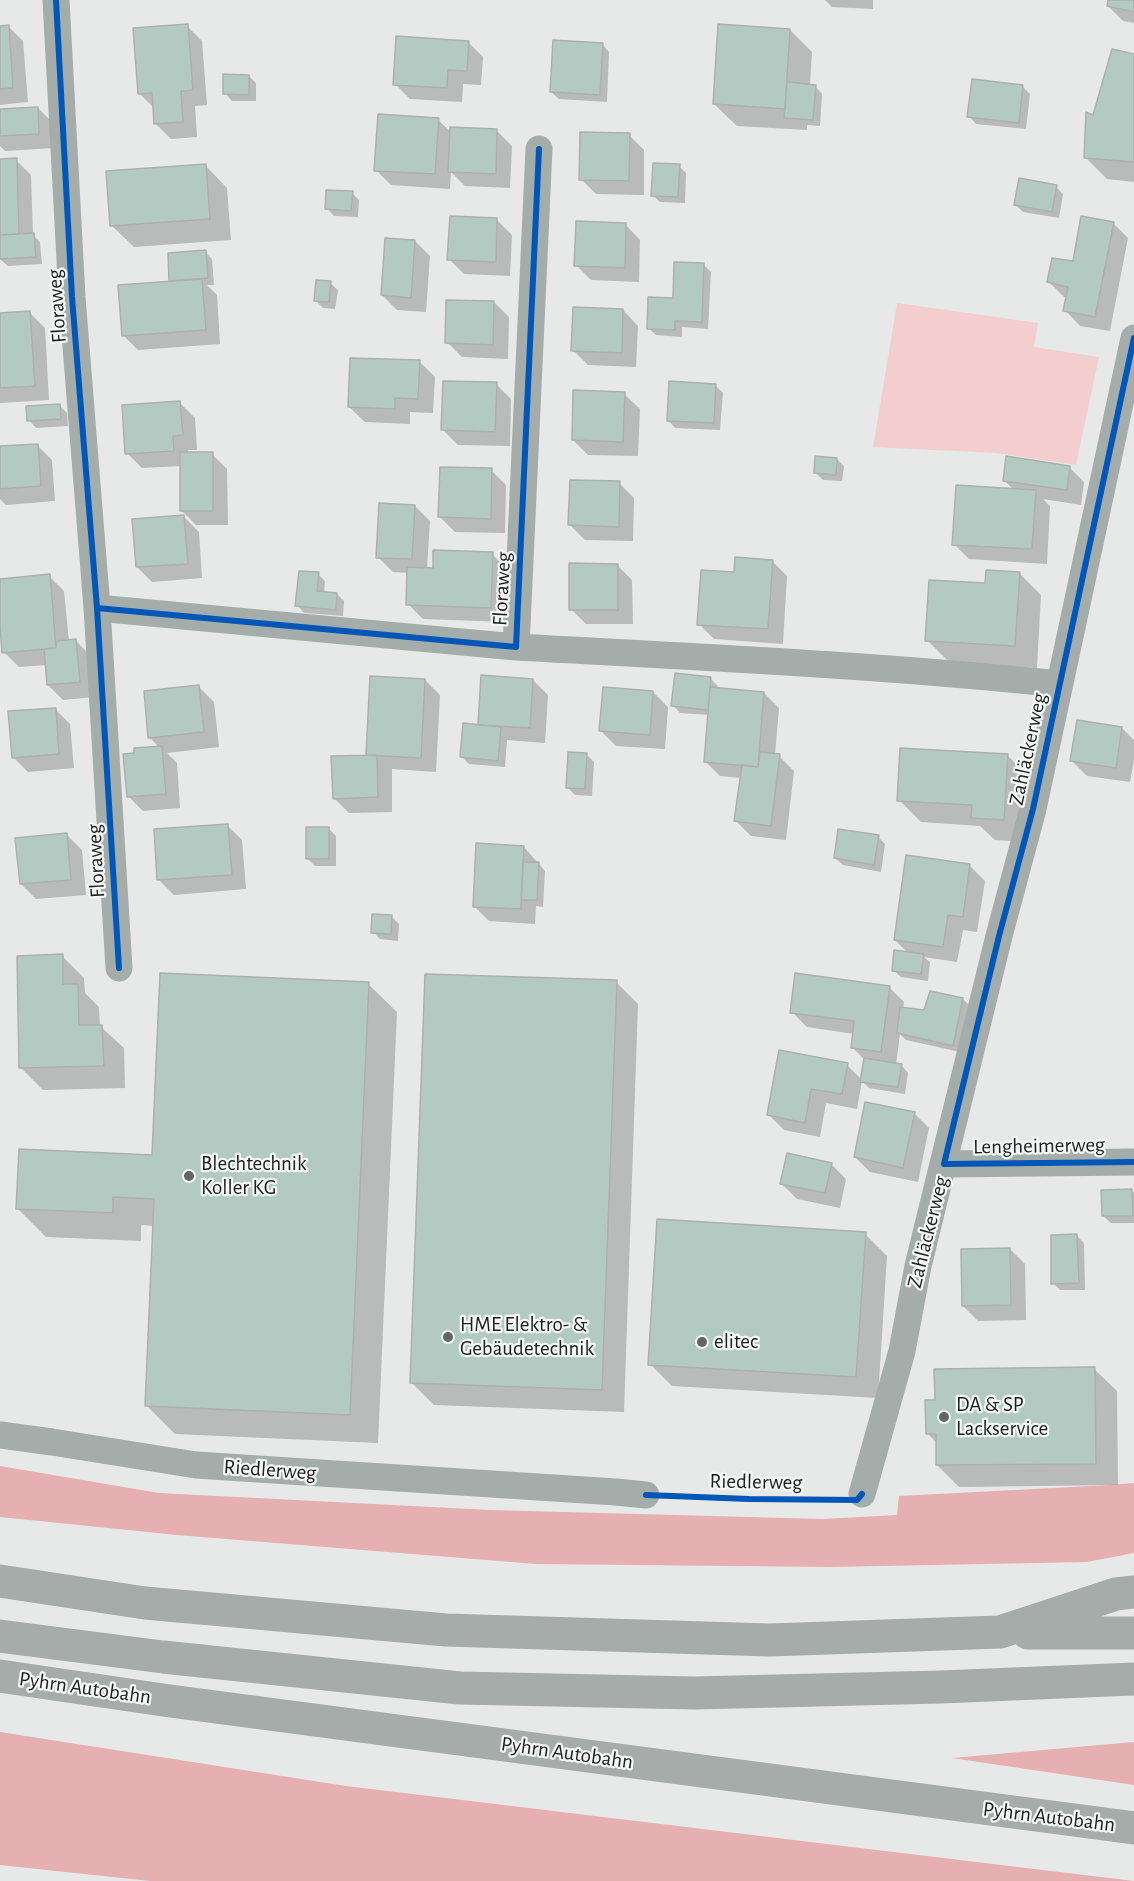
<!DOCTYPE html>
<html>
<head>
<meta charset="utf-8">
<style>
  body { margin:0 }
  canvas { display:block; background:#e7e8e8 }
</style>
</head>
<body>
<canvas width="1134" height="1881"></canvas>
<script>
const ctx = document.querySelector('canvas').getContext('2d');
ctx.lineJoin = 'round';
function fill(path, color) { ctx.fillStyle = color; ctx.fill(path, 'evenodd'); }
function stroke(path, color, width, dash) { ctx.strokeStyle = color; ctx.lineWidth = width; ctx.lineCap = dash ? 'butt' : 'round'; ctx.setLineDash(dash || []); ctx.stroke(path); }
function drawText(font, color, halo, rows, align = 'center') {
  ctx.font = font + ' "Alegreya Sans",sans-serif'; ctx.lineWidth = 4.5; ctx.setLineDash([]); ctx.textBaseline = 'middle'; ctx.strokeStyle = halo; ctx.fillStyle = color; for (const [text, x, y, turn = 0] of rows) {
    ctx.save(); ctx.translate(x, y); ctx.rotate((+turn || 0) * Math.PI / 180); ctx.textAlign = isNaN(turn) ? turn : align; if (halo) ctx.strokeText(text, 0, 0); ctx.fillText(text, 0, 0); ctx.restore();
  }
}
const green = new Path2D(`
  M897 303 1038 323 1034 347 1099 357 1076 465 996 453 873 447Z`);
const forest = new Path2D(`
  M0 1466 159 1493 490 1510 823 1519 897 1515 899 1496 1111 1485 1134 1483V1553L1087 1562 830 1567 536 1564 177 1535 0 1517Z
  M0 1732 346 1786 1134 1881H150L0 1865Z
  M1134 1742V1785L952 1758Z`);
const shadow = new Path2D(`
  M825 0H873V9L832 7Z
  M1110 0H1134V23L1123 21 1108 6Z
  M8 26 23 41 28 102 0 105V27Z
  M187 26 202 41 207 105 195 106 197 137 171 139 156 124 155 109 140 94Z
  M790 30 812 52 810 86H815L822 94 820 126 807 125V130L737 126 714 104Z
  M468 42 483 57 481 85 463 84 462 102 410 99 395 84Z
  M602 44 609 52 607 102 559 99 551 92Z
  M1134 55V182L1107 179 1085 157 1094 117Z
  M249 76 256 83V101H232L225 93Z
  M1023 87 1030 94 1026 129 976 124 969 116Z
  M38 108 53 123 54 148 5 151 0 146V111Z
  M438 120 451 132 497 131 512 146 510 188 465 186 451 172 450 189 391 185 376 170Z
  M629 135 644 150V195L596 194 581 179Z
  M0 160H16L31 175 33 235 40 242 42 264 8 266 0 259Z
  M205 165 227 188 231 240 134 247 111 225Z
  M679 166 686 173 685 203 660 202 652 195Z
  M1056 187 1063 194 1059 218 1023 212 1016 205Z
  M352 193 359 200 358 217 334 216 327 208Z
  M497 220 512 235 510 276 464 274 449 259Z
  M1113 223 1128 238 1110 331 1080 326 1065 310 1068 298 1064 297 1049 282 1074 263Z
  M625 224 640 240 639 282 591 280 576 265Z
  M415 241 430 256 426 312 397 310 382 295Z
  M205 252 212 259 214 285H207L217 295 220 344 138 350 123 335 171 282 169 255Z
  M704 265 711 272 708 329 682 327V337L656 335 648 328Z
  M330 283 338 290 335 309 323 308 315 300Z
  M494 302 509 317 508 359 462 357 447 342Z
  M623 310 638 326 636 367 588 365 573 350Z
  M30 313 45 328 49 400 0 403V314Z
  M420 362 435 377 433 413 410 412V424L365 422 349 407Z
  M496 384 511 399 510 446 458 445 443 430Z
  M716 386 723 393 720 430 675 428 668 420Z
  M624 394 640 409 638 456 588 455 573 440Z
  M180 403 195 418 197 450H188V454H212L227 469 228 525H196L181 510 182 466 142 468 127 453Z
  M59 405 67 413 68 426 36 428 29 420Z
  M37 445 52 460 55 501 6 505 0 499V448Z
  M837 459 844 466 842 481 823 480 815 472Z
  M1069 467 1084 482 1081 505 1043 499 1050 506 1047 564 969 559 954 544 1014 490 1005 481Z
  M491 470 506 485 505 533 455 532 440 517Z
  M619 483 634 498 633 541 585 540 570 525Z
  M415 506 430 521 427 569 492 554 507 569 506 622 423 619 408 604 409 573 393 572 378 557Z
  M184 517 199 532 202 578 152 582 137 567Z
  M772 561 787 576 783 644 714 639 699 624 736 574Z
  M617 565 632 580 633 624H586L571 609Z
  M1019 573 1041 595 1037 668 949 662 927 640 987 585Z
  M318 574 325 581 324 593 337 594 344 601 343 616 304 613 297 605Z
  M49 576 64 591 69 641H76L91 656 94 697 63 700 48 685 47 665 19 667 4 652 0 609V580Z
  M372 677 425 680 440 695 436 772 392 769V812L349 813 334 798 368 757Z
  M711 679 718 686 717 689 764 693 779 708 775 755 779 756 794 771 786 840 751 836 736 821 741 778 720 776 705 761 709 715 680 713 673 705Z
  M533 680 548 695 545 743 507 740 505 767 469 764 462 757 482 727Z
  M199 687 214 702 219 747 167 753 177 763 180 808 143 811 128 796 160 748 150 738Z
  M653 692 668 707 665 749 616 746 601 731Z
  M55 709 70 724 74 768 28 772 13 757Z
  M1122 728 1134 740V760L1130 782 1087 776 1072 761Z
  M587 755 594 762 592 796 575 795 567 787Z
  M1008 756 1030 778 1026 842 995 840 980 826 921 822 899 800Z
  M227 825 242 840 246 889 174 895 159 880Z
  M329 829 336 836V866H315L308 859Z
  M67 835 82 850 86 895 36 899 21 884Z
  M878 837 885 844 881 872 843 865 835 858Z
  M524 847 545 871 543 907 536 906 535 924 489 921 474 906Z
  M970 866 985 881 977 932 963 930 957 962 924 957 930 962 928 981 901 977 893 970 909 954 895 940Z
  M392 917 399 924 398 941 380 939 373 932Z
  M62 956 84 978 85 993 99 1007 100 1026 124 1048 125 1088 43 1090 21 1068Z
  M616 982 638 1004 624 1412 434 1405 412 1383Z
  M368 984 397 1012 378 1443 175 1434 146 1405 154 1226 141 1225V1241L46 1237 18 1209 154 1157Z
  M889 987 904 1002 903 1009 925 1011 963 999 970 1006 960 1052 906 1040 900 1034 896 1065H901L908 1073 905 1094 869 1088 862 1081 857 1109 826 1103 820 1137 784 1130 769 1115 847 1065 862 1080 865 1060 852 1047 854 1034 807 1027 792 1012Z
  M914 1113 929 1128 918 1182 870 1172 855 1157Z
  M831 1164 846 1179 840 1208 797 1199 782 1184Z
  M1132 1191 1134 1193V1223H1111L1103 1216Z
  M865 1234 887 1256 878 1398 672 1386 650 1364Z
  M1077 1236 1084 1243 1085 1290H1060L1053 1283Z
  M1010 1249 1025 1264 1026 1320 978 1321 963 1306Z
  M1094 1369 1117 1391 1118 1485 959 1487 937 1465V1443L927 1433 937 1401Z`);
const building = new Path2D(`
  M1108 0H1134V12L1107 6Z
  M188 24 193 90 181 91 183 122 154 124 152 93 138 94 133 28Z
  M718 24 790 29 785 109 713 104Z
  M9 25 13 88 0 89V26Z
  M396 36 469 41 467 71 448 70 447 88 393 85Z
  M553 40 603 43 600 95 550 92Z
  M1112 49 1134 54V162L1084 158 1086 112 1093 115Z
  M223 74 249 75V95L223 94Z
  M972 79 1023 85 1019 123 967 117Z
  M787 82 816 85 813 120 784 118Z
  M38 107 39 134 0 136V109Z
  M378 114 439 118 435 174 374 171Z
  M450 127 497 129 496 174 448 172Z
  M580 132 630 133 629 181 579 180Z
  M17 158 19 234 0 235V159Z
  M653 163 680 164 678 197 651 196Z
  M206 164 210 219 110 226 106 171Z
  M1019 178 1057 185 1052 212 1014 205Z
  M326 190 353 191 351 211 325 209Z
  M450 216 497 218 496 262 447 260Z
  M1081 216 1114 222 1095 317 1063 311 1068 287 1047 282 1052 258 1073 261Z
  M576 221 626 223 625 268 574 266Z
  M34 233 36 257 0 259V235Z
  M385 238 415 240 411 298 381 295Z
  M206 250 208 278 169 281 168 253Z
  M674 262 704 263 702 322 675 321V330L647 329 648 297 673 298Z
  M202 279 206 330 122 336 118 285Z
  M316 280 331 281 329 302 314 301Z
  M446 300 494 301 493 345 445 343Z
  M573 307 623 309 622 353 571 351Z
  M30 311 35 386 0 388V313Z
  M350 358 420 360 418 399 395 398V409L348 407Z
  M443 381 497 382 495 432 441 430Z
  M669 381 716 384 714 423 667 421Z
  M573 390 625 392 623 442 572 440Z
  M180 401 183 435 173 436 174 451 125 454 122 405Z
  M60 404 61 419 27 421 26 406Z
  M38 444 41 486 0 489V446Z
  M180 452H213V511H180Z
  M815 456 837 458 836 475 814 473Z
  M1006 456 1070 466 1067 490 1003 481Z
  M440 467 492 468 491 519 438 517Z
  M570 480 620 481 619 527 568 525Z
  M956 485 1036 490 1032 549 952 545Z
  M379 503 415 505 412 559 376 558Z
  M184 515 188 564 136 567 132 519Z
  M433 550 493 552 491 608 406 605 407 567 433 568Z
  M735 557 773 560 768 629 697 625 701 570 734 572Z
  M569 563 618 564V610H569Z
  M986 570 1020 572 1015 646 925 641 929 580 985 583Z
  M299 571 319 572 317 591 337 593 336 610 295 606Z
  M50 574 56 648 2 653 0 626V579Z
  M76 639 80 682 47 685 44 649 56 648V641Z
  M675 673 711 677 708 710 671 706Z
  M481 675 533 679 530 728 478 725Z
  M370 676 425 679 421 758 366 755Z
  M199 685 204 732 148 738 144 691Z
  M603 687 653 691 650 735 599 731Z
  M710 687 764 692 758 767 704 762Z
  M56 708 59 754 12 758 8 711Z
  M1077 720 1122 727 1116 768 1070 761Z
  M463 723 501 727 498 761 460 757Z
  M162 746 166 794 127 797 123 754 134 753V748Z
  M900 748 1008 754 1004 820 971 818 972 805 897 801Z
  M568 752 587 753 585 789 566 788Z
  M760 752 780 754 771 826 734 821 742 765 758 767Z
  M377 755 378 797 333 799 331 756Z
  M228 824 232 875 157 880 154 829Z
  M306 827H329V859H306Z
  M838 829 879 835 874 865 834 858Z
  M67 833 71 880 20 884 15 838Z
  M476 843 524 846 521 909 473 907Z
  M906 855 970 864 963 917 948 915 943 947 894 940Z
  M523 862H539L537 900H521Z
  M372 914 392 915 391 934 371 933Z
  M894 950 924 954 921 974 892 971Z
  M63 954V984H78L79 1025H102L104 1066 19 1068 17 956Z
  M160 973 369 982 350 1415 145 1406 154 1199 113 1197V1213L16 1209 19 1149 152 1155Z
  M795 973 890 986 881 1052 851 1048 854 1021 790 1013Z
  M425 974 617 980 602 1390 410 1383Z
  M930 991 963 998 953 1046 897 1033 900 1007 924 1010Z
  M779 1050 848 1063 842 1094 811 1089 805 1123 767 1115Z
  M864 1058 902 1064 898 1087 860 1082Z
  M865 1102 915 1112 903 1168 854 1157Z
  M787 1153 832 1163 825 1193 780 1184Z
  M1132 1189 1133 1216H1102L1101 1190Z
  M657 1219 866 1232 856 1377 648 1365Z
  M1077 1234 1079 1283 1051 1284V1235Z
  M1010 1248 1011 1305 962 1306 961 1249Z
  M1095 1367 1096 1464 936 1465V1434H926L925 1400H935L934 1369Z`);
const street = new Path2D(`
  M56 0 72 297 97 608 119 968
  M97 608 516 647 539 149
  M516 647C697 657 878 665 1059 684
  M944 1164 1134 1162
  M0 1435 52 1442 196 1465 616 1492 646 1495
  M862 1494 902 1351 918 1266 999 936 1033 809 1134 338`);
const highway = new Path2D(`
  M0 1581 145 1603 446 1630 770 1640 1000 1632 1116 1594 1134 1592
  M1028 1633H1134
  M0 1636 163 1657 460 1688 694 1693 941 1687 1134 1679
  M0 1676 170 1701 1134 1828`);
const cycleway = new Path2D(`
  M56 0 72 297 97 608 119 968
  M1134 338 1033 809 999 936 944 1164 1134 1162
  M97 608 516 647 539 149
  M646 1495 749 1499 857 1500 862 1494`);
const markers = [
  [189,1176,6,"#636464"],
  [448,1337,6,"#636464"],
  [702,1342,6,"#636464"],
  [944,1417,6,"#636464"]
];
const streetNames = [
  ["Floraweg",57,306,-94],
  ["Floraweg",502,589,-87],
  ["Zahläckerweg",1028,749,-78],
  ["Floraweg",96,861,-93],
  ["Lengheimerweg",1039,1146,-1],
  ["Zahläckerweg",928,1232,-76],
  ["Riedlerweg",270,1470,4],
  ["Riedlerweg",756,1482,1],
  ["Pyhrn Autobahn",85,1688,8],
  ["Pyhrn Autobahn",567,1753,8],
  ["Pyhrn Autobahn",1049,1817,7]
];
const poiNames = [
  ["Blechtechnik",201,1164],
  ["Koller KG",201,1188],
  ["HME Elektro- &",460,1325],
  ["Gebäudetechnik",460,1349],
  ["elitec",714,1342],
  ["DA & SP",956,1405],
  ["Lackservice",956,1429]
];
fill(green, '#f4cece');
fill(forest, '#e6b0b2');
fill(shadow, '#0003');
fill(building, '#b3cac3');
stroke(building, '#aeafaf', 1.5);
stroke(street, '#a4adaa', 27);
stroke(highway, '#a5aca9', 33);
stroke(cycleway, '#0057b8', 6);
for (const [x, y, r, color] of markers) { const dot = new Path2D(); dot.arc(x, y, r, 0, 2 * Math.PI); ctx.fillStyle = color; ctx.fill(dot); stroke(dot, '#f3f7f5', 2); }
drawText('21px', '#1c1d1d', '#f3f7f5', streetNames);
drawText('21px', '#1c1d1d', '#f3f7f5', poiNames, 'left');
</script>
</body>
</html>
